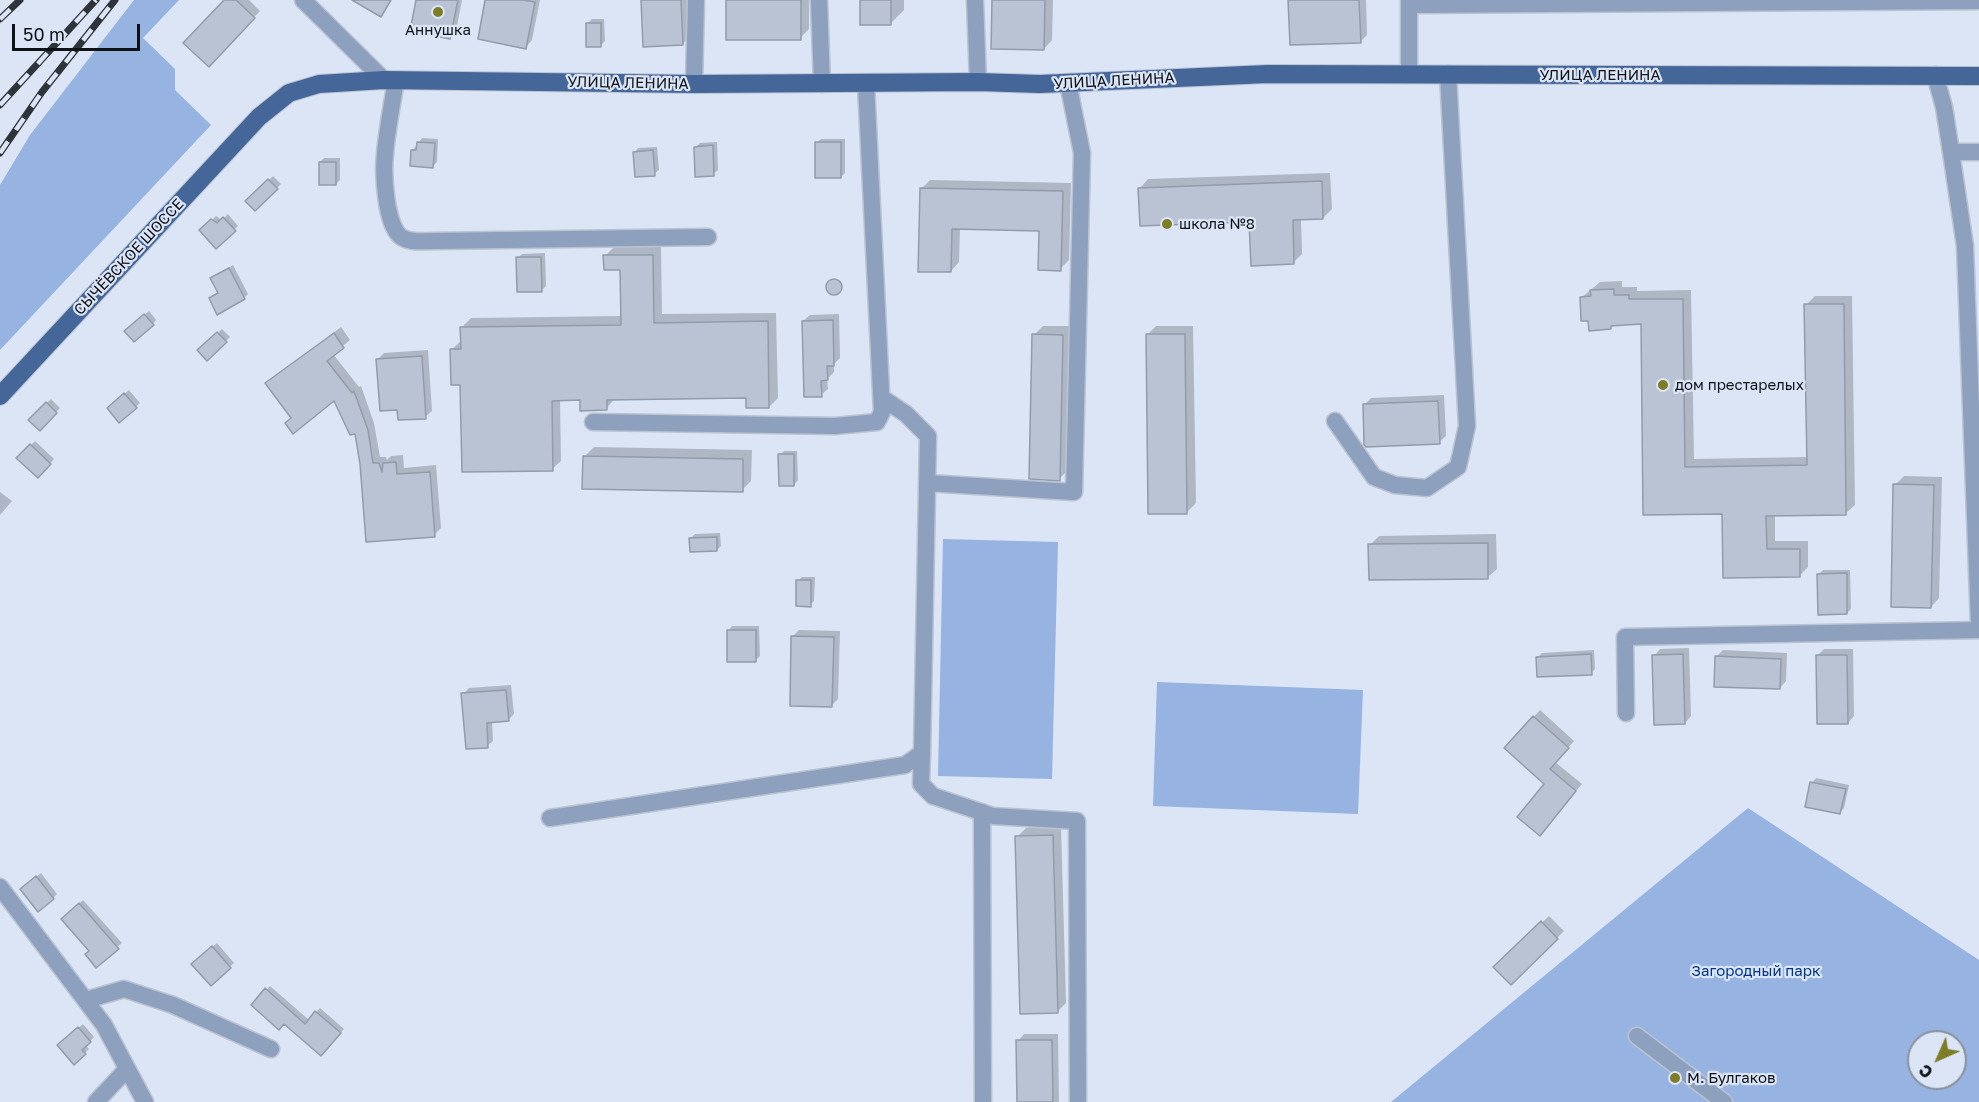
<!DOCTYPE html>
<html>
<head>
<meta charset="utf-8">
<style>
  body { margin:0 }
  #map { position:relative; width:1979px; height:1102px; overflow:hidden; background:#dbe5f6; font-family:"Golos Text",sans-serif }
  canvas { display:block }
  .north { position:absolute; left:1907px; top:1030px; width:60px; height:60px; box-sizing:border-box; background:#dbe5f6; border:2px solid #89919d; border-radius:50%; rotate:225deg; font-size:16px; font-weight:700; line-height:24px; text-align:center; color:#0f1318 }
  .north::after { content:''; display:block; margin:auto; width:21px; height:27px; background:#7e7d25; clip-path:polygon(50% 0,100% 100%,50% 72%,0 100%) }
  .scale { position:absolute; left:12px; top:24px; width:128px; height:27px; box-sizing:border-box; border:3px solid #0f1318; border-top:0; padding-left:8px; font-size:18px; line-height:21px; white-space:nowrap; color:#0f1318; -webkit-text-stroke:4px #dbe5f6; paint-order:stroke }
</style>
</head>
<body>
<div id="map">
<canvas width="1979" height="1102"></canvas>
<div class="north">С</div>
<div class="scale">50 m</div>
</div>
<script>
const ctx = document.querySelector('canvas').getContext('2d');
ctx.lineJoin = 'round';
function fill(path, color) { ctx.fillStyle = color; ctx.fill(path, 'evenodd'); }
function stroke(path, color, width, dash) { ctx.strokeStyle = color; ctx.lineWidth = width; ctx.lineCap = dash ? 'butt' : 'round'; ctx.setLineDash(dash || []); ctx.stroke(path); }
function drawText(font, color, halo, rows, align = 'center') {
  ctx.font = font + ' "Golos Text",sans-serif'; ctx.lineWidth = 4.5; ctx.setLineDash([]); ctx.textBaseline = 'middle'; ctx.strokeStyle = halo; ctx.fillStyle = color; for (const [text, x, y, turn = 0] of rows) {
    ctx.save(); ctx.translate(x, y); ctx.rotate((+turn || 0) * Math.PI / 180); ctx.textAlign = isNaN(turn) ? turn : align; if (halo) ctx.strokeText(text, 0, 0); ctx.fillText(text, 0, 0); ctx.restore();
  }
}
const green = new Path2D(`
  M134 0H179L143 38 175 69V90L211 125 0 350V185L30 135Z
  M943 539 1058 542 1052 779 938 776Z
  M1157 682 1363 690 1358 814 1153 806Z
  M1748 808 1979 960V1102H1391ZM1919 1042H1955V1078H1919Z`);
const shadow = new Path2D(`
  M227 0H249L260 11 208 65Z
  M418 0H462L456 31 449 38Z
  M486 0H540L532 40 526 47Z
  M642 0H687L689 37 683 44Z
  M728 0H809V29L800 38Z
  M861 0H904V10L890 24Z
  M993 0H1053L1052 40 1044 49Z
  M1290 0H1366L1367 35 1361 41Z
  M592 19H604L605 41 601 45 587 24Z
  M422 138 438 139 437 162 433 166 413 150Z
  M821 139H845V173L841 177 816 143Z
  M717 142 718 170 713 174 696 147 700 143Z
  M657 147 659 170 654 174 634 153 638 148Z
  M324 158H340V180L336 184 320 162Z
  M1330 173 1332 209 1323 218 1301 219 1302 254 1294 262 1251 221 1140 188 1148 179Z
  M273 176 281 184 255 209 247 201Z
  M930 180 1071 183 1069 260 1060 269 1041 230 960 228 959 262 951 271 921 189Z
  M228 214 238 226 216 247 201 231 216 216 222 220Z
  M614 247H661L662 314 776 313 778 398 769 407 747 396 615 398 606 409 582 399H560L561 461 552 469 462 384 452 349 461 341 462 327 471 318 622 316 621 268 605 256Z
  M545 253 546 286 542 290 518 258 522 254Z
  M233 265 248 294 244 298H211L219 292 212 279Z
  M828 286a7 7 0 1 1 14 0a7 7 0 1 1-14 0Z
  M1622 281V287H1637V291L1691 290 1694 459 1808 457 1806 305 1815 296H1852L1855 505 1846 513 1775 514V541H1808V567L1799 576H1724L1723 513 1645 514 1642 322 1614 324 1611 328 1589 320 1581 298 1600 282Z
  M149 311 156 320 153 324 130 327Z
  M839 314 840 358 834 364V372L827 379 828 389 821 395 803 321 810 315Z
  M1043 326H1071L1068 470 1059 479 1034 335Z
  M1156 326H1193L1196 503 1187 512 1147 335Z
  M341 327 350 340 333 354 359 387 361 386 374 423 380 457H386L387 460 391 456 403 455 404 468 436 465 441 528 434 535 362 464 356 432 335 399 293 417 274 377Z
  M222 329 230 337 207 359 199 350Z
  M428 350 432 411 425 417 398 408 378 359 384 353Z
  M129 390 140 403 120 421 113 404Z
  M1444 395 1446 436 1439 442 1364 405 1371 398Z
  M51 399 60 408 40 429 30 420Z
  M35 441 54 459 38 476 19 458Z
  M594 447 752 450 751 481 742 490 585 456Z
  M784 451H797L798 480 794 485 780 455Z
  M1904 476 1942 477 1939 598 1931 607 1895 485Z
  M0 492 12 501 0 515Z
  M720 533 721 546 717 550 691 538 695 534Z
  M1496 534 1497 569 1488 577 1370 545 1379 536Z
  M1823 570H1850L1851 609 1847 613 1819 574Z
  M802 577H815L814 601 810 605 798 581Z
  M732 626H759L760 656 756 660 728 631Z
  M799 630 840 631 838 699 832 705 793 636Z
  M1689 648 1691 716 1685 723 1654 656 1660 649Z
  M1824 649H1853L1854 716 1848 723 1817 656Z
  M1594 650 1595 669 1591 673 1538 657 1542 653Z
  M1723 650 1787 653 1786 681 1780 688 1717 656Z
  M511 685 514 714 508 720 492 721 493 741 487 746 463 694 469 688Z
  M1540 710 1574 741 1555 762 1582 784 1546 827V783L1506 748Z
  M1816 778 1849 785 1844 808 1840 812 1812 783Z
  M1061 826 1066 1003 1057 1012 1017 837 1026 828Z
  M41 873 57 894 53 898 26 885Z
  M83 900 122 943 96 965 91 951 63 919Z
  M1549 916 1564 931 1511 983 1495 967Z
  M217 943 234 963 211 984 193 964Z
  M270 986 309 1020 320 1008 344 1029 325 1050 284 1022 253 1005Z
  M83 1024 94 1037 86 1046 89 1049 74 1063 59 1045Z
  M1024 1034H1058L1059 1102H1018V1041Z`);
const building = new Path2D(`
  M224 0H236L255 18 209 67 183 43Z
  M352 0H391L381 17Z
  M416 0H458L450 39 410 31Z
  M485 0H523L535 2 526 49 478 39Z
  M641 0H681L683 45 643 47Z
  M726 0H801V40H726Z
  M860 0H891V25H860Z
  M992 0H1045L1044 50 991 49Z
  M1288 0H1359L1361 43 1290 45Z
  M586 23H601V47H586Z
  M417 142 435 143 433 168 410 166 411 150H416Z
  M815 142H841V178H815Z
  M713 145 714 176 695 177 694 147Z
  M653 150 655 176 635 177 633 152Z
  M319 162H336V185H319Z
  M268 179 278 189 255 211 245 201Z
  M1322 181 1323 219 1293 220 1294 264 1251 266 1249 222 1140 226 1138 188Z
  M920 188 1063 191 1061 271 1038 270 1039 231 952 229 951 272H918Z
  M223 217 236 231 216 249 199 230 211 219 217 223Z
  M603 255H653L654 323 768 321 769 408H746V398L607 400V410L580 411V400L552 401 553 471 462 472 460 385H451L450 349H461L460 327 621 325 620 270H604Z
  M516 257H541L542 292H517Z
  M229 268 245 299 217 315 209 298 218 293 210 278Z
  M826 287a8 8 0 1 1 16 0a8 8 0 1 1-16 0Z
  M1614 289V295H1629V299H1683L1685 467 1807 465 1804 304H1844L1846 515 1766 516 1767 549H1800V577L1723 578 1722 514 1643 515 1641 324 1611 326V329L1589 331 1588 321H1581L1580 297 1591 296 1590 290Z
  M144 314 154 325 134 342 124 331Z
  M833 320 834 366H827L828 380 821 381 822 397H804L802 321Z
  M217 332 227 342 207 361 197 350Z
  M334 333 344 348 327 361 352 393 354 391 368 430 373 463H379L382 472 383 463 396 462 397 474 430 472 435 537 366 542 360 464 355 434 350 435 334 401 293 434 285 423 291 418 265 383Z
  M1032 334 1063 335 1060 481 1029 479Z
  M1146 334H1185L1187 514H1148Z
  M422 356 426 419 398 420 397 410 380 411 376 359Z
  M124 393 137 408 119 423 107 408Z
  M1438 401 1440 444 1366 447 1364 445 1363 404Z
  M46 402 57 413 40 431 28 420Z
  M30 444 51 464 38 478 16 458Z
  M778 454H794V486H779Z
  M583 456 743 459V492L582 489Z
  M1893 484 1934 485 1931 608 1891 607Z
  M717 537V551L690 552 689 538Z
  M1488 543V579L1369 580 1368 544Z
  M1847 573V614L1818 615 1817 574Z
  M796 580H811V607L796 606Z
  M727 630H756V662H727Z
  M791 636 834 637 832 707 790 706Z
  M1591 654 1592 675 1537 677 1536 657Z
  M1683 654 1685 724 1654 725 1652 655Z
  M1816 655H1847L1848 724H1817Z
  M1715 656 1781 659 1780 689 1714 687Z
  M506 690 509 721 487 723 488 748 466 749 461 693Z
  M1533 716 1569 748 1550 769 1576 791 1540 836 1517 817 1544 784 1504 748Z
  M1810 782 1846 789 1840 814 1805 807Z
  M1053 835 1058 1013 1020 1014 1015 836Z
  M36 876 54 899 38 912 20 889Z
  M79 903 119 949 96 968 85 954 89 951 61 919Z
  M1541 921 1558 939 1511 985 1493 967Z
  M212 946 231 968 211 986 191 964Z
  M265 988 305 1024 315 1011 341 1033 321 1056 284 1024 279 1030 251 1005Z
  M78 1027 91 1042 82 1050 86 1054 74 1065 57 1045Z
  M1016 1040H1052L1053 1102H1017Z`);
const minor = new Path2D(`
  M303 0 384 80
  M819 0 822 84
  M975 0 978 82
  M1409 5 1979 1
  M1409 74V0
  M1935 75 1944 107 1951 152 1965 246 1979 624
  M396 80C392 105 387 130 385 154 383 172 385 229 403 238 412 243 425 241 435 241L708 237
  M694 84 696 0
  M1951 152H1979
  M1335 421 1374 477 1395 485 1427 488 1458 467 1467 426 1448 74
  M593 422 835 426 877 422 882 412 866 84
  M927 483 1074 492 1082 153 1068 83
  M1626 713 1625 637 1979 630
  M922 753 921 784 933 796 993 816 1077 821 1078 1102
  M982 812 983 1102
  M550 818 905 765 922 753 928 436 906 414 882 398
  M0 887 104 1025 145 1102
  M86 1000 124 989 173 1005 271 1049
  M1637 1036 1724 1102
  M96 1102 127 1069`);
const major = new Path2D(`
  M0 396 259 117 289 93 319 84 384 80 694 84 978 82 1040 84 1268 74 1979 76`);
const rail = new Path2D(`
  M0 19 20 0
  M0 105 96 0
  M0 153 42 92 115 0`);
const markers = [
  [438,12,6,"#7e7d25"],
  [1167,224,6,"#7e7d25"],
  [1663,385,6,"#7e7d25"],
  [1675,1078,6,"#7e7d25"]
];
const poiNames = [
  ["Аннушка",438,30,"center"],
  ["школа №8",1179,224],
  ["дом престарелых",1675,385],
  ["М. Булгаков",1687,1078]
];
const streetNames = [
  ["УЛИЦА ЛЕНИНА",1600,75],
  ["УЛИЦА ЛЕНИНА",1114,81,-3],
  ["УЛИЦА ЛЕНИНА",628,83,1],
  ["СЫЧЁВСКОЕ ШОССЕ",129,257,-47]
];
const parkNames = [
  ["Загородный парк",1756,971]
];
fill(green, '#96b3e1');
fill(shadow, '#0003');
fill(building, '#b9c3d3');
stroke(building, '#919baa', 1.5);
stroke(minor, '#bac3d2', 19);
stroke(major, '#bac3d2', 20);
stroke(minor, '#8da0bd', 16);
stroke(major, '#469', 18);
stroke(rail, '#2f333a', 7);
stroke(rail, '#dbe5f6', 4.5, [14]);
for (const [x, y, r, color] of markers) { const dot = new Path2D(); dot.arc(x, y, r, 0, 2 * Math.PI); ctx.fillStyle = color; ctx.fill(dot); stroke(dot, '#dbe5f6', 2); }
drawText('15px', '#0f1318', '#dbe5f6', poiNames, 'left');
drawText('15px', '#0f1318', '#dbe5f6', streetNames);
drawText('15px', '#003681', '#dbe5f6', parkNames);
</script>
</body>
</html>
